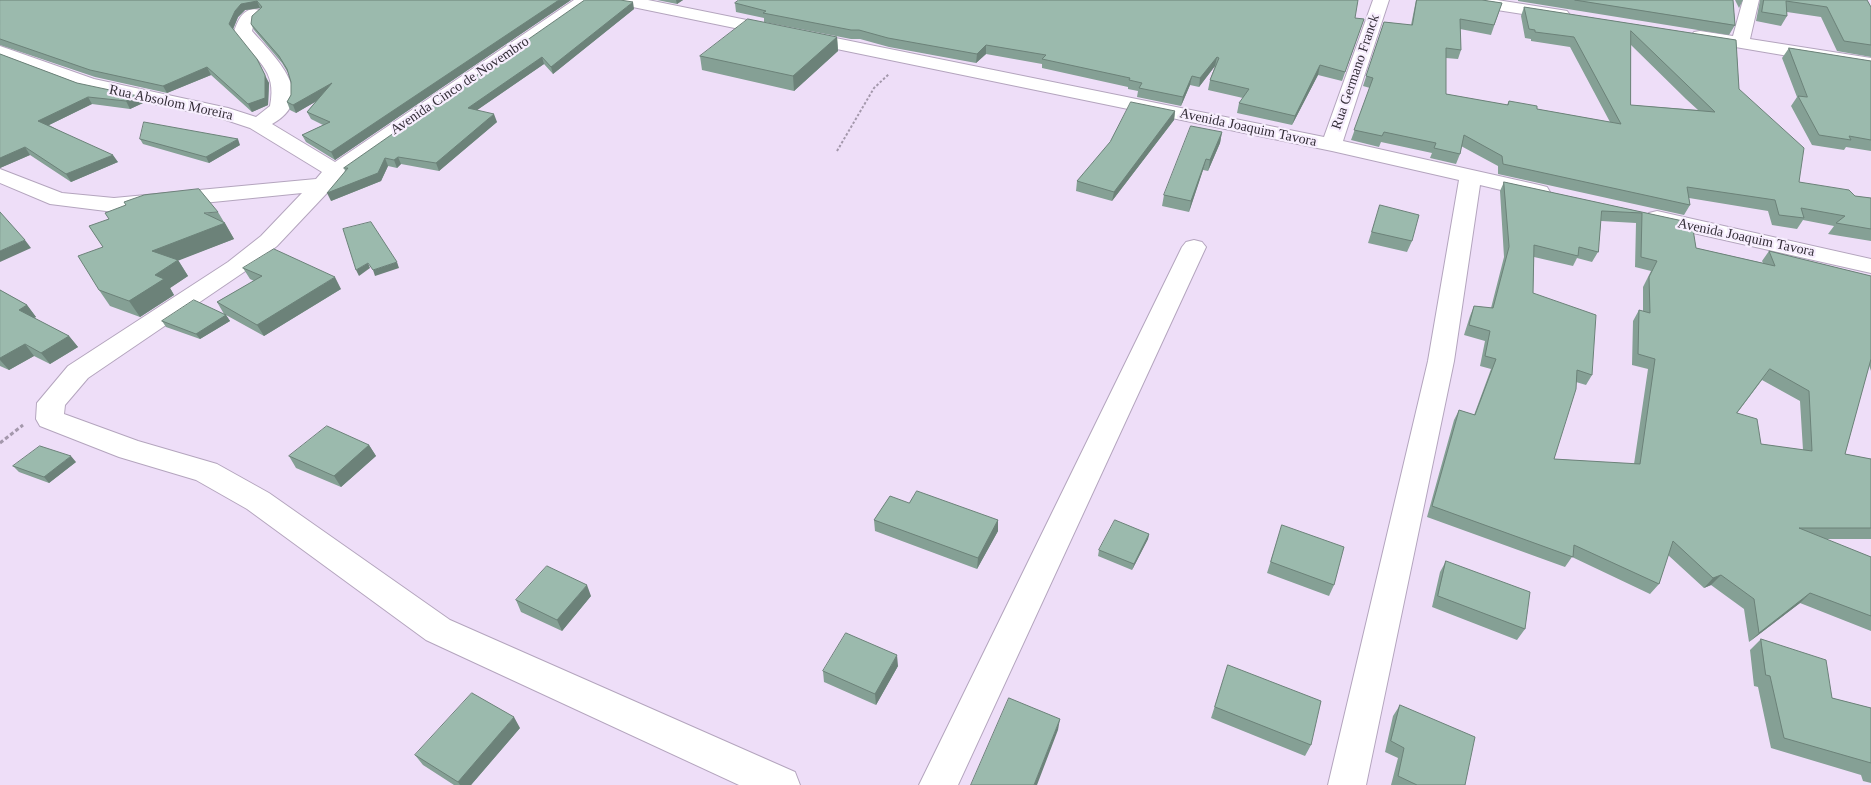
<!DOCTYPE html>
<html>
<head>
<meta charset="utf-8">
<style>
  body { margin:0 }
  canvas { display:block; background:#eedef8 }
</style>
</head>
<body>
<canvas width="1871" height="785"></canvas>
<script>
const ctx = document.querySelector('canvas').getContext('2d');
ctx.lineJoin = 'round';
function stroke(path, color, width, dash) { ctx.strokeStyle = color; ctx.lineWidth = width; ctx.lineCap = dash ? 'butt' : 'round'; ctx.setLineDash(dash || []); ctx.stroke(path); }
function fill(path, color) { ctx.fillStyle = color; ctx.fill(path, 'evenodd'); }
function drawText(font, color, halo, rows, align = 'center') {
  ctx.font = font + ' Georgia,serif'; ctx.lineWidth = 4.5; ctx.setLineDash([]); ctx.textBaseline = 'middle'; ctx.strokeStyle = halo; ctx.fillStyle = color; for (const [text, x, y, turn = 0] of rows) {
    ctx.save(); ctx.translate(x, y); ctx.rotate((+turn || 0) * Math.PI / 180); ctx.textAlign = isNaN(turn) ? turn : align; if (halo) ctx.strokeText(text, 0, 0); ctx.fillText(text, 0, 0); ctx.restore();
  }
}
const pathFar1 = new Path2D(`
  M837 151 874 88 889 74`);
const path = new Path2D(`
  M0 443 23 425`);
const minor = new Path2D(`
  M574 0H593L343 176 277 246 244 272 88 378 65 405 64 414 138 441 217 464 269 493 450 620 795 772 800 785H739L426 640 247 509 196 480 119 457 40 426 36 419 37 403 68 366 228 262 261 236 302 193 114 212 50 204 0 183V169L62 193 114 198 316 179 322 172 250 128 223 119 82 88 0 57V46L94 79 228 108 256 117 270 106C278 68 254 60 234 32 238 19 244 6 260 10L263 14 254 22 252 31C274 56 320 98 272 124L335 162Z
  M615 0H648L1324 137 1373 0H1389L1343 141 1539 185 1547 187 1550 192 1547 197 1539 199 1480 185 1454 361 1366 785H1328L1428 361 1459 180 1332 151 623 5 617 4Z
  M1457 0H1497L1561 10 1567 11 1570 15 1567 19 1561 20 1465 5 1459 4Z
  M1743 0H1759L1750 39 1871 58V70L1694 40 1691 36 1694 32 1700 31 1733 36Z
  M1657 211 1871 259V273L1649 223 1646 218 1649 213Z
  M1194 240 1202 242 1206 247 958 785H919L1182 247 1186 242Z`);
const wall = new Path2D(`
  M0 0H571L335 160 306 142 302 135 323 125 311 119 307 112 316 101 296 113 290 110 287 102 291 95V82L288 73 282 63 254 30 251 24 260 8 245 10 238 17 233 30 269 83 268 105 252 112 211 75 167 93 95 77 0 45Z
  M585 0 634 9 553 74 544 64 477 110 497 122 439 171 401 164 397 168 388 166 381 181 331 201 345 171 344 168Z
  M657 0H683L677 4Z
  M1416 0H1482L1502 3 1491 35 1460 29 1461 50 1458 59 1446 58V94L1507 105 1509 101 1537 109 1610 122 1570 47 1531 41V39L1525 38 1521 16 1524 7 1736 40 1739 89 1799 182 1855 196 1871 198V241L1828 234 1834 226 1803 220 1797 229 1772 225 1768 211 1689 198 1690 205 1684 215 1498 174V166L1461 146 1460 154 1456 164 1430 158 1432 153 1381 142 1379 147 1351 140 1370 88 1363 86 1384 22 1411 25ZM1631 45 1686 99 1698 110 1631 105Z
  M1518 0H1733L1735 25 1729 35 1518 1Z
  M1735 0H1743L1739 8Z
  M1760 0H1867L1871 7V57L1837 51 1821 17 1787 12V16L1781 26 1756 21Z
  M735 3 1355 18 1364 19 1342 81 1318 75 1292 125 1237 113 1239 103 1243 98 1208 90 1210 80 1215 66 1199 87 1190 85 1181 106 1137 97 1138 91 1128 89V87L1042 68V64L986 54 976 63 889 47 860 39H851L764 22V18L736 12Z
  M837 37 838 51 794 91 702 70 700 56Z
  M1789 48 1871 61V151L1846 147 1844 150 1812 145 1791 106 1797 97 1782 58Z
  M0 54 77 83 143 103 130 109 92 104 49 125 118 162 71 182 30 155 0 168Z
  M1175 111 1174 120 1112 201 1076 191 1077 181Z
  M1222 132 1220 143 1208 171 1203 170 1189 212 1162 206 1164 195Z
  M140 139 240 145 209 163 143 144Z
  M1504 182 1692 223 1696 248 1763 263 1762 261 1769 251 1871 276V371L1869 365 1845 454 1871 459V539H1824L1871 557V631L1800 603 1749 642 1744 609 1711 585 1704 588 1668 555 1659 584 1650 594 1572 557 1565 567 1427 517 1454 420 1459 410 1474 415 1491 369 1480 366 1485 341 1464 335 1470 316 1474 306 1491 308 1504 257 1500 191ZM1601 221 1636 223 1635 267 1651 271 1643 287V311L1639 310 1633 321 1632 365 1648 369 1634 464 1554 459 1576 382 1586 385 1592 375 1533 293 1534 257 1573 266 1577 258 1592 262 1598 252ZM1762 380 1800 401 1803 450 1761 444 1737 413Z
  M1380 205 1412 241 1407 252 1368 243Z
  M218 212 234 239 178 260 188 276 170 288 174 295 140 317 110 306 99 290 103 247 89 226Z
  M243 268 341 289 264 336 226 315 230 321 200 339 166 327 162 321 224 314 217 302 254 281 250 279Z
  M0 290 27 305 36 317 34 318 69 336 78 347 50 364 34 356 9 370 0 366Z
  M369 445 376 456 341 487 296 468 289 456Z
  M76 462 49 483 19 472 13 466Z
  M909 503 998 520V531L977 569 875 531 874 520Z
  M1282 525 1334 585 1329 596 1267 573Z
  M1149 534 1148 539 1132 570 1098 556 1099 550Z
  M1446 561 1525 629 1517 640 1432 607 1440 572Z
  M591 596 562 631 521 612 516 600Z
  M1761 639 1832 698 1871 708V783L1863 781 1861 775 1771 748 1758 687 1754 686 1750 650Z
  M1228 665 1311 745 1305 756 1211 718Z
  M898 666 876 705 824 682 823 671Z
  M1400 705 1465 785H1391L1398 758 1385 752 1393 716Z
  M520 728 471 785H454L423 765 415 755Z`);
const shadedWall = new Path2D(`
  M559 0H571L335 160 331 152Z
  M676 0H683L677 4Z
  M257 1 260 8 245 10 238 17 232 31 229 24 235 11 241 4Z
  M633 2 634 9 553 74 551 67Z
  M837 37 838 51 794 91 793 76Z
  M986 45V54L976 63 977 54Z
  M542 57 544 64 470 115 468 108Z
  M1217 57 1215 66 1199 87 1200 78Z
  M257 59 269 83 268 105 252 112 248 104Z
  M1320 65 1318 75 1292 125 1295 116Z
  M207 67 211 75 167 93 163 86Z
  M1192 76 1190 85 1181 106 1183 97Z
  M332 83 336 90 296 113 293 105Z
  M138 96 143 103 130 109 126 101Z
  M88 97 92 104 43 128 38 121Z
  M1175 111 1174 120 1112 201 1114 192Z
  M494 114 497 122 439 171 436 163Z
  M1222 132 1220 143 1208 171 1210 160Z
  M238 139 240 145 209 163 206 157Z
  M25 147 30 155 0 168V158Z
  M113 155 118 162 71 182 66 174Z
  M398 157 401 164 397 168 394 160Z
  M385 158 388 166 381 181 331 201 327 193Z
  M1206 159 1203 170 1189 212 1191 201Z
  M225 223 234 239 162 267 152 251Z
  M25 240 31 248 0 262V251Z
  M178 260 188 276 170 288 174 295 140 317 129 301 155 275Z
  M397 262 399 268 375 276 373 270Z
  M368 263 370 268 359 276 356 270Z
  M335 277 341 289 264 336 257 325Z
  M27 305 36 317 28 321 19 310Z
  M226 315 230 321 200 339 196 334Z
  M69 336 78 347 50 364 41 353Z
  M25 344 34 356 9 370 0 360V358Z
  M369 445 376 456 341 487 334 476Z
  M71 456 76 462 49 483 44 477Z
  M998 520V531L977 569 978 558Z
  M1149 534 1148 539 1132 570 1134 564Z
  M1721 575 1711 585 1704 588 1713 578Z
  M587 585 591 596 562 631 557 620Z
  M1810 593 1800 603 1749 642 1759 633Z
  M897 655 898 666 876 705 875 694Z
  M514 717 520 728 471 785H460L458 782Z
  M1060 719 1058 730 1037 785H1034Z`);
const building = new Path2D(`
  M0 0H559L331 152 302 135 330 122 307 112 332 83 293 105 287 102 291 95V82L287 69 279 56 251 24 252 16 262 7 257 1 241 4 235 11 229 24 257 59 265 75V98L248 104 207 67 163 86 90 70 0 39Z
  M585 0H620L633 2 551 67 542 57 468 108 494 114 436 163 398 157 394 160 385 158 378 173 327 193 348 168H344Z
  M739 0H1358L1355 18 1364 19 1345 72 1320 65 1295 116 1239 103 1249 89 1210 80 1219 58 1217 57 1200 78 1192 76 1183 97 1139 88 1142 83 1129 80 1130 78 1042 59 1046 55 986 45 977 54 888 38 859 30H851L763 13 766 11 735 3Z
  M1417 0H1482L1502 3 1494 25 1460 19 1461 50 1446 48V94L1508 105 1509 101 1537 106V109L1621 124 1574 37 1535 32V30L1529 29 1524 7 1736 40 1739 89 1804 148 1799 182 1849 190 1855 196 1871 198V229L1836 223 1845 216 1801 208 1804 218 1779 215 1775 200 1687 187 1690 205 1503 164 1502 156 1464 135 1460 154 1434 148 1436 143 1384 132 1382 136 1354 130 1373 78 1366 76 1384 22 1412 25ZM1631 31 1715 112 1631 105Z
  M1575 0H1733L1735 25Z
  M1764 0H1867L1871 7V45L1844 41 1827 7 1786 1 1787 16 1762 12Z
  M748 19 837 37 793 76 700 56Z
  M1789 48 1871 61V140L1849 136 1851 140 1819 135 1798 96 1807 97Z
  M0 54 77 83 138 96 126 101 88 97 38 121 113 155 66 174 25 147 0 158Z
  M1131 102 1175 111 1114 192 1077 181 1110 142Z
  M144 122 238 139 206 157 140 139Z
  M1191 126 1222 132 1210 160 1206 159 1191 201 1164 195Z
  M1504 182 1692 223 1696 248 1775 266 1769 251 1871 276V359L1845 454 1871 459V528H1799L1871 557V616L1810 593 1759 633 1754 599 1721 575 1713 578 1673 541 1659 584 1574 545 1573 557 1432 506 1459 410 1475 415 1496 359 1485 356 1490 331 1469 325 1474 306 1493 308 1509 247ZM1602 211 1642 213 1641 257 1657 261 1649 277 1650 313 1639 310 1638 354 1655 359 1640 464 1554 459 1576 389 1577 370 1592 375 1596 315 1533 293 1534 245 1578 256 1579 247 1598 252ZM1770 369 1809 391 1812 451 1761 444 1757 419 1737 413Z
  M199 189 218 212 204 213 225 223 152 251 178 260 155 275 164 279 129 301 99 290 78 256 103 247 89 226 109 219 105 213 126 205 124 202 144 195Z
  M1380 205 1419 215 1412 241 1372 232Z
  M0 212 25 240 0 251Z
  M371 222 397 262 373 270 368 263 356 270 343 229Z
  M274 249 335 277 257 325 217 302 262 276 243 268Z
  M0 290 27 305 19 310 69 336 41 353 25 344 0 358Z
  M194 300 226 315 196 334 162 321Z
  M327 426 369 445 334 476 289 456Z
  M40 446 71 456 44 477 13 466Z
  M917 491 998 520 978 558 874 520 890 496 909 503Z
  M1115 520 1149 534 1134 564 1099 550Z
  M1282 525 1344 547 1334 585 1271 562Z
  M1446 561 1530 592 1525 629 1438 596Z
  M547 566 587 585 557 620 516 600Z
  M846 633 897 655 875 694 823 671Z
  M1761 639 1826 660 1832 698 1871 708V763L1784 738 1770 676 1766 675Z
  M1228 665 1321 701 1311 745 1215 707Z
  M472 693 514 717 458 782 415 755Z
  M1009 698 1060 719 1034 785H971Z
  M1400 705 1475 737 1465 785H1417L1398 776 1404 748 1391 741Z`);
const farStreetnames = [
  ["Rua Germano Franck",1356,72,-71],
  ["Avenida Cinco de Novembro",460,86,-34],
  ["Rua Absolom Moreira",171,103,12],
  ["Avenida Joaquim Tavora",1248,128,12],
  ["Avenida Joaquim Tavora",1746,238,12]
];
stroke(minor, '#b4a5be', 2);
stroke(pathFar1, '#a498ac', 2, [2.5, 2]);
stroke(path, '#a498ac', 3, [4, 2.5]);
fill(minor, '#fff');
fill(wall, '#85a095');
fill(shadedWall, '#6c8279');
fill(building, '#9bbaad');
stroke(building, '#6c8279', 1);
drawText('14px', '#342e38', '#f7eefe', farStreetnames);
</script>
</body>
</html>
